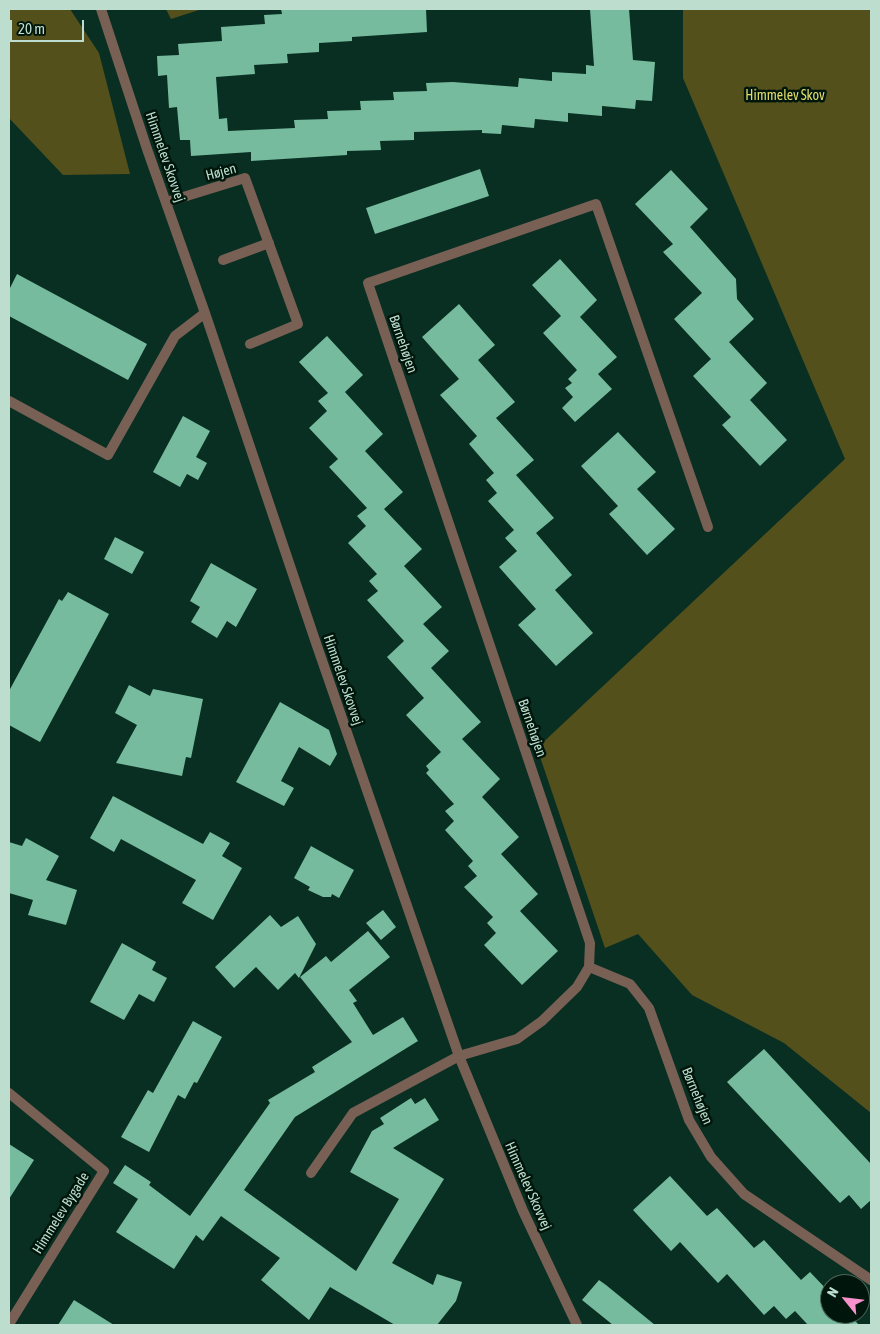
<!DOCTYPE html>
<html>
<head>
<meta charset="utf-8">
<style>
  body { margin:0 }
  #map { position:relative; width:880px; height:1334px; overflow:hidden; background:#092f22; font-family:"Asap Condensed",sans-serif }
  canvas { display:block }
  .frame { position:absolute; inset:0; border:10px solid #bddece; pointer-events:none }
  .north { position:absolute; left:820px; top:1274px; width:50px; height:50px; box-sizing:border-box; background:#00160c; border:1px solid #4c665a; border-radius:50%; rotate:299deg; font-size:14px; font-weight:700; line-height:20px; text-align:center; color:#bddece }
  .north::after { content:''; display:block; margin:auto; width:18px; height:22px; background:#f890cb; clip-path:polygon(50% 0,100% 100%,50% 72%,0 100%) }
  .scale { position:absolute; left:10px; top:20px; width:74px; height:22px; box-sizing:border-box; border:2px solid #bddece; border-top:0; padding-left:6px; font-size:15px; line-height:18px; white-space:nowrap; color:#bddece; -webkit-text-stroke:4px #00160c; paint-order:stroke }
</style>
</head>
<body>
<div id="map">
<canvas width="880" height="1334"></canvas>
<div class="frame"></div>
<div class="north">N</div>
<div class="scale">20 m</div>
</div>
<script>
const ctx = document.querySelector('canvas').getContext('2d');
ctx.lineJoin = 'round';
function fill(path, color) { ctx.fillStyle = color; ctx.fill(path, 'evenodd'); }
function stroke(path, color, width, dash) { ctx.strokeStyle = color; ctx.lineWidth = width; ctx.lineCap = dash ? 'butt' : 'round'; ctx.setLineDash(dash || []); ctx.stroke(path); }
function drawText(font, color, halo, rows, align = 'center') {
  ctx.font = font + ' "Asap Condensed",sans-serif'; ctx.lineWidth = 5; ctx.setLineDash([]); ctx.textBaseline = 'middle'; ctx.strokeStyle = halo; ctx.fillStyle = color; for (const [text, x, y, turn = 0] of rows) {
    ctx.save(); ctx.translate(x, y); ctx.rotate((+turn || 0) * Math.PI / 180); ctx.textAlign = isNaN(turn) ? turn : align; if (halo) ctx.strokeText(text, 0, 0); ctx.fillText(text, 0, 0); ctx.restore();
  }
}
const green = new Path2D(`
  M9 9H70L99 53 130 174 63 175 9 118Z
  M166 9H202L171 19Z
  M683 9H871V1113L784 1043 692 995 638 934 605 948 537 748 845 459 683 78Z`);
const building = new Path2D(`
  M281 9H426L427 32 352 37V41L319 43V52L287 54 288 63 254 65 255 74 216 77 219 119 227 118 228 131 295 128 294 120 328 119 327 111 361 110 360 101 394 100 393 92 427 91 426 83 453 82 518 87 519 78 552 81V72L586 74V65L594 66 590 9H629L633 60 655 62 652 101 636 100 635 109 602 106V116L568 113V122L535 119 534 128 502 125 501 134 482 133V130L414 132V140L380 141 381 150 347 151V155L251 161V152L191 156 190 140H180L177 107 169 108 167 75 158 76 157 56 179 55 178 44 222 41 221 27 265 24 264 15 282 14Z
  M480 169 489 196 375 234 366 208Z
  M671 170 708 209 690 227 736 279 737 299 754 319 729 342 767 383 750 400 787 440 760 466 722 425 731 417 693 376 711 359 674 319 702 293 663 252 673 244 635 204Z
  M560 259 597 300 580 317 617 357 598 374 612 389 575 422 562 408 573 397 565 388 572 383 568 379 577 370 543 333 561 316 532 285Z
  M17 274 147 344 128 380 9 316V290Z
  M459 304 495 345 478 360 515 402 496 418 534 460 516 475 554 518 536 533 572 575 555 590 593 633 556 666 518 625 536 609 499 567 517 551 505 538 514 530 488 501 497 493 486 480 494 473 469 444 477 436 440 395 459 379 422 337Z
  M327 336 363 375 345 392 383 434 365 451 403 492 384 509 422 549 404 566 442 607 423 624 449 651 431 668 481 722 462 739 500 779 482 797 519 837 501 854 538 894 520 911 558 951 522 985 484 945 496 933 487 923 493 917 464 887 477 876 468 866 473 861 445 830 454 821 445 811 454 804 426 773 429 770 426 766 441 752 406 715 424 698 387 657 404 641 367 600 378 591 369 581 377 574 348 543 366 526 357 516 367 508 329 467 338 459 309 428 327 411 318 401 328 393 299 362Z
  M183 416 210 431 196 457 207 463 198 480 187 474 180 487 153 472Z
  M618 432 656 472 637 489 675 529 647 555 609 514 618 506 581 466Z
  M115 537 144 552 132 574 104 559Z
  M211 563 257 589 236 627 227 621 217 638 191 622 200 607 190 601Z
  M68 592 109 614 40 742 9 725V691L59 599 62 601Z
  M129 685 150 696 153 689 203 699 191 758 186 757 182 776 116 763 137 725 115 713Z
  M280 702 329 730 337 754 330 766 299 747 281 781 294 788 284 806 236 782Z
  M113 796 203 844 210 832 230 843 222 856 242 868 213 920 182 903 196 880 121 839 114 852 90 838Z
  M26 838 59 856 46 880 77 890 66 925 28 915 33 900 9 893V842L22 846Z
  M311 846 354 870 339 898 332 894 331 897H323L308 890 310 887 294 878Z
  M383 910 396 927 381 940 366 923Z
  M270 915 281 927 298 916 316 944 299 978 295 973 278 990 256 967 234 988 215 967Z
  M368 931 390 957 349 990 357 1001 353 1003 373 1035 403 1017 418 1041 295 1117 244 1190 356 1271 399 1199 350 1172 372 1131 384 1124 380 1118 411 1098 415 1104 425 1098 439 1120 393 1148 444 1179 392 1263 433 1285 437 1274 462 1282 456 1301 437 1325H395L330 1287 309 1320 261 1280 280 1258 221 1216 203 1241 196 1235 174 1269 116 1232 138 1199 113 1183 125 1165 151 1182 149 1185 190 1216 270 1103 268 1100 315 1072 312 1067 352 1042 300 977 326 956 331 962Z
  M122 943 156 962 152 970 167 978 154 1002 139 994 124 1020 90 1002Z
  M193 1021 222 1037 197 1083 194 1082 185 1099 178 1095 149 1152 121 1137 148 1090 153 1093Z
  M764 1049 871 1164V1200L861 1209 849 1195 840 1203 727 1082Z
  M9 1144 34 1160 9 1199Z
  M670 1176 707 1216 717 1208 754 1248 764 1240 801 1280 810 1272 830 1293V1314H849L859 1325H808L795 1311 786 1319 774 1306 764 1315 727 1274 718 1283 680 1242 671 1251 633 1210Z
  M599 1280 606 1285 655 1325H613L582 1300Z
  M74 1300 114 1325H58Z`);
const minor = new Path2D(`
  M101 9 147 149 205 313 316 643 459 1056 523 1211 577 1325
  M167 202 245 178 298 324 250 344
  M223 260 269 243
  M9 401 108 455 175 336 205 313
  M589 967 630 984 649 1008 689 1120 711 1157 744 1194 871 1280
  M9 1093 104 1171 9 1324
  M311 1173 353 1113 459 1056 517 1039 542 1021 577 987 589 967 590 943 368 283 596 204 708 527`);
const parkNames = [
  ["Himmelev Skov",785,96]
];
const streetNames = [
  ["Himmelev Skovvej",165,157,71],
  ["Højen",221,172,-15],
  ["Børnehøjen",403,344,71],
  ["Himmelev Skovvej",343,680,71],
  ["Børnehøjen",532,728,71],
  ["Børnehøjen",697,1096,68],
  ["Himmelev Skovvej",528,1186,66],
  ["Himmelev Bygade",61,1213,-58]
];
fill(green, '#53501b');
fill(building, '#76bb9e');
stroke(minor, '#796055', 10);
drawText('14px', '#e2db6a', '#00160c', parkNames);
drawText('14px', '#bddece', '#00160c', streetNames);
</script>
</body>
</html>
